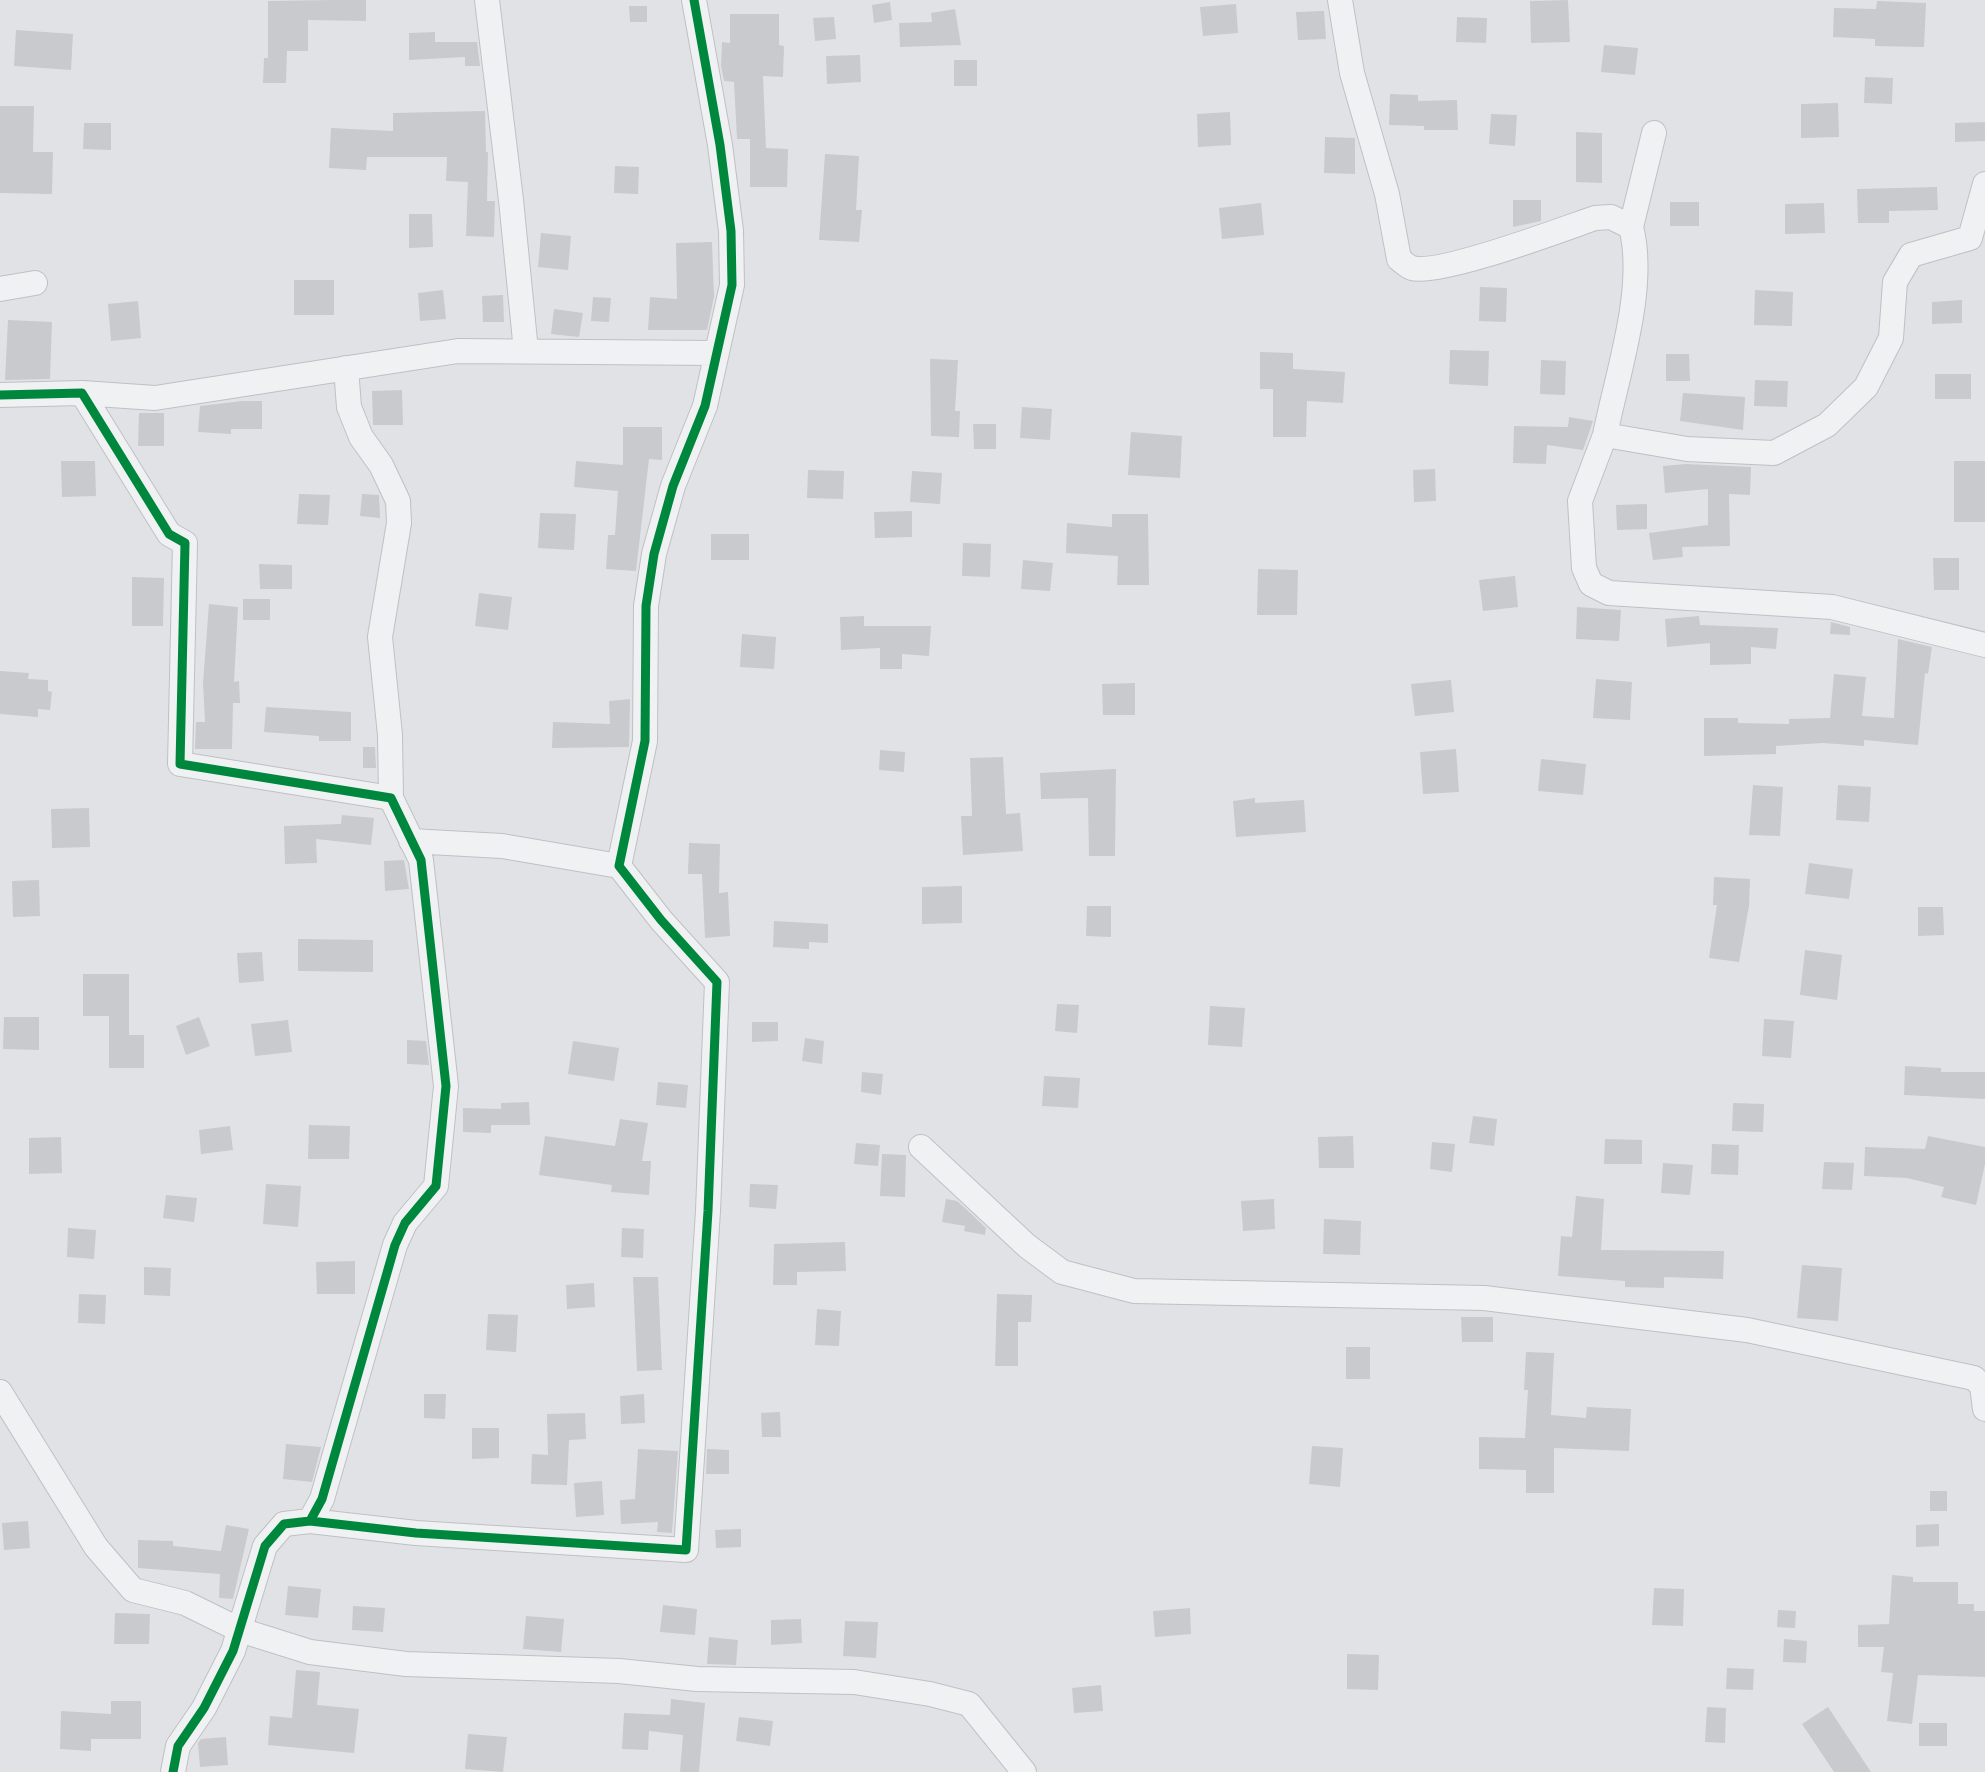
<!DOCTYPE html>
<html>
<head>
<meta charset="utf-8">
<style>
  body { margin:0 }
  canvas { display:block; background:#e1e2e6 }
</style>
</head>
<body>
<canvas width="1985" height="1772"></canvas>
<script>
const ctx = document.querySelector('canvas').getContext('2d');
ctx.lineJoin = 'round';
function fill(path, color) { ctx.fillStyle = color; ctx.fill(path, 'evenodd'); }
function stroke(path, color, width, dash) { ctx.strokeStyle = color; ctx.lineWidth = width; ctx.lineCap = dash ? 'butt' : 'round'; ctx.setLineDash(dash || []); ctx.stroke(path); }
const building = new Path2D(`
  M334 0H366V21L308 20V51H287L286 83H263L264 58H268V1Z
  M1568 0 1570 42 1531 43 1530 1Z
  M1877 1 1926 3 1924 47 1875 46V39L1833 37 1834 8 1876 9Z
  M890 2 892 20 874 23 872 5Z
  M1236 4 1238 33 1203 36 1200 7Z
  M629 6H647V22H630Z
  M955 9 961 45 900 47 899 23 932 22 931 13Z
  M1324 11 1326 39 1298 40 1296 12Z
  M730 14H779V45L784 46 783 77 763 76 766 148 788 149 787 187H750V139H737L734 82 724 81 721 66 722 42 730 43Z
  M834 17 836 39 815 41 813 18Z
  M1457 17 1487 18 1486 43 1456 42Z
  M16 30 73 34 71 70 14 66Z
  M435 32V42H477L480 66H465V57L409 60V33Z
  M1604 45 1638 48 1635 75 1601 72Z
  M860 55 861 82 827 84 826 56Z
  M954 60H977V86H954Z
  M1865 77 1893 78 1892 104 1864 103Z
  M1390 94 1418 95V101L1457 100 1458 130H1424V126L1389 125Z
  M1838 103 1839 137 1801 138V104Z
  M0 106H34L33 152H53L52 194 0 193Z
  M485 111 486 152H488L487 201H495L494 237 466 236 468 182 446 181 447 157H367L366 170 329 168 331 128 393 131V113Z
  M1230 112 1231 145 1198 147 1197 114Z
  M1491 114 1517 115 1515 146 1489 144Z
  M1985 122V141L1955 142V123Z
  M84 123H111V150L83 149Z
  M1576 132 1602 133V183L1576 182Z
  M1325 137 1355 138V174L1324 173Z
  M825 154 859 156 856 210H862L859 242 819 240Z
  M615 166 639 167 638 194 614 193Z
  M1937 187 1938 210 1889 211V223H1858L1857 189Z
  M1513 200H1541V221L1513 227Z
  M1670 202H1699V226H1670Z
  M1261 203 1264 235 1222 239 1219 208Z
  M1824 203 1825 233 1785 234V204Z
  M409 214H432L433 247 409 248Z
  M541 233 571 236 568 270 538 267Z
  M712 242 714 297 707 330H648L650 297 677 299 676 243Z
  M294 280H334V315H294Z
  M1480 287 1507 288 1506 322 1479 321Z
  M443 290 446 319 420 321 418 293Z
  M1755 290 1793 292 1792 326 1754 325Z
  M503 295 504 322H483L482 296Z
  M593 297 611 298 609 322 591 321Z
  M1962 300V323L1932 324V302Z
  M138 301 141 338 111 341 108 304Z
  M554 309 583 313 579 337 551 334Z
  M8 320 52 322 50 379 5 380Z
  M1450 350 1489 351 1488 386 1449 384Z
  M1260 352 1293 353V369L1345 372 1343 403 1307 401 1306 437H1273V389H1260Z
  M1666 354H1689L1690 381H1666Z
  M930 359 958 360 955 411H960L959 437 931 436Z
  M1541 360 1566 361 1565 395 1540 394Z
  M1935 374H1971V399H1935Z
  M1755 380 1788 381 1787 407 1754 406Z
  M402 390 403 425H373L372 391Z
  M1683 393 1745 397 1743 430 1680 421Z
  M242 401H262V429H231V434L198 432 200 406Z
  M1022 407 1052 409 1050 440 1020 438Z
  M139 413H164V446H138Z
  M1569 417 1593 421 1583 450 1547 445 1546 464 1513 463 1514 426 1568 427Z
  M973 424H996V449H974Z
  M623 427H662V460L649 459 636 571 606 569 608 535H615L618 491 574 487 576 461 623 465Z
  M1131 432 1182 436 1180 478 1128 475Z
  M61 461H95L96 496 62 497Z
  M1954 461H1985V522H1954Z
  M1686 464 1751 467 1750 495 1729 494 1730 546 1682 547 1683 557 1653 560 1649 533 1708 525V489L1665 493 1663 466Z
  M1435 469 1436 501 1414 502 1413 470Z
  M808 470 844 471 843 499 807 498Z
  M912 471 942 473 940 504 910 502Z
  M299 494 330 495 328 525 297 524Z
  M362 494 379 495 380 518 360 516Z
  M1647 504V529L1617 530 1616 505Z
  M912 511V537L875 538 874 512Z
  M540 513 576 514 574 550 538 548Z
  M1112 514H1148L1149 585H1117L1118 556 1066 553 1067 523 1112 527Z
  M711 534H749V560H711Z
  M963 543 991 544 990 577 962 576Z
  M1933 558H1959V590H1934Z
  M1023 560 1053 563 1050 591 1021 589Z
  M259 564 292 565V589H260Z
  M1258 569 1298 570 1297 615H1257Z
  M1515 576 1518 607 1483 611 1479 580Z
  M132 577 164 578 163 626H132Z
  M479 593 512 597 508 630 475 626Z
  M243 599H270V620H243Z
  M209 604 238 607 234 682 239 681 240 703H233L232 749H195L196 722H205L203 683Z
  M1577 607 1621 610 1619 641 1576 639Z
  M864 616V626H931L929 656 902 654V669H880V648L841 650 840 617Z
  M1699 616 1700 625 1778 628 1776 649 1751 647V664L1710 665V643L1667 647 1665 619Z
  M1831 622 1850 627V635L1830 634Z
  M742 634 776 637 774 669 740 667Z
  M1898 639 1932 647 1928 674 1925 673 1918 745 1864 740V746L1823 743 1776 746V754L1704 756V718H1738V723L1789 724V719L1830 718 1834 674 1866 677 1862 716 1894 718Z
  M0 671 29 673 28 679 48 680V691L52 692 50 710 38 709V717L0 714Z
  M1596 679 1632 682 1630 720 1593 718Z
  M1451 680 1454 712 1415 716 1411 684Z
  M1135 683V715H1103L1102 684Z
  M630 699 629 747 552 748 553 722 610 724 609 701Z
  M266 707 351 712V741H319V736L264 732Z
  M363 747H375L376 768H363Z
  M1456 749 1459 792 1423 794 1420 752Z
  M880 750 905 752 904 772 879 770Z
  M1003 757 1006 814 1020 813 1023 851 963 855 961 816H972L970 758Z
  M1541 759 1586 764 1583 795 1538 791Z
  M1116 769 1115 856H1089L1088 798 1041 799 1040 773Z
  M1753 785 1783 787 1780 836 1749 835Z
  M1838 785 1871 787 1869 822 1836 820Z
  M1255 798V803L1304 800 1306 832 1236 837 1233 801Z
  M89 808 90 847 52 848 51 809Z
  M342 815 374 818 371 845 316 839 317 863 285 864 284 826 341 824Z
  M689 843 720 844 719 893 728 892 730 936 705 938 702 874H688Z
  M404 860 409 889 385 891 384 861Z
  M1809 863 1853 869 1849 899 1805 894Z
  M1714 877 1750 879 1749 906 1739 962 1709 958 1717 905H1713Z
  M39 880 40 916 13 917 12 881Z
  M962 886V923L922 924V887Z
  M1087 906H1111V937L1086 936Z
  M1918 907H1943L1944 935 1918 936Z
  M774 921 828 924V943L809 942V949L773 947Z
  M298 939 373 940V972L298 971Z
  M1805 950 1842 955 1837 1000 1800 995Z
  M262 952 264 981 239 983 237 953Z
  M83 974H129V1035H144V1068H109V1016H83Z
  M1057 1004 1079 1005 1077 1033 1055 1031Z
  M1210 1006 1245 1008 1242 1047 1208 1045Z
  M4 1017H39V1050L3 1049Z
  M199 1017 210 1046 186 1055 176 1026Z
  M1764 1019 1794 1021 1791 1058 1762 1056Z
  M288 1020 292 1052 255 1056 251 1024Z
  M752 1022H778V1041L752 1042Z
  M805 1038 824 1041 822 1064 802 1061Z
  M407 1040 426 1041 429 1065 407 1064Z
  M573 1041 619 1048 614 1081 568 1074Z
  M1905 1066 1941 1068V1072H1985V1099L1904 1095Z
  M862 1072 883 1074 881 1095 861 1092Z
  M1044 1076 1080 1078 1078 1108 1042 1106Z
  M658 1082 688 1085 686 1108 656 1105Z
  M529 1102 530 1125H491V1133L463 1132V1108L501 1109V1103Z
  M1733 1103 1764 1104 1763 1132 1732 1131Z
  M1473 1116 1497 1119 1494 1146 1469 1143Z
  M620 1119 648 1123 642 1161H651L649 1195 611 1192 612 1185 539 1175 545 1136 615 1146Z
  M309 1125 350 1126 349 1159H308Z
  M230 1126 233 1150 201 1154 199 1130Z
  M1353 1136 1354 1168H1319L1318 1137Z
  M1928 1136 1985 1147V1164L1976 1205 1941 1197 1944 1187 1907 1178 1864 1176 1865 1147 1925 1149Z
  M61 1137 62 1173 29 1174V1138Z
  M1605 1139 1642 1140V1164H1604Z
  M1432 1142 1455 1144 1452 1172 1430 1169Z
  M856 1143 880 1145 878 1166 854 1164Z
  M1712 1144 1739 1145 1738 1175 1711 1174Z
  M882 1154 906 1155 905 1197 880 1196Z
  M1824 1162 1854 1163 1852 1190 1822 1189Z
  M1663 1163 1693 1165 1690 1195 1661 1193Z
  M266 1184 301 1186 298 1227 263 1224Z
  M750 1184 778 1185 776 1209 749 1207Z
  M166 1195 197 1198 194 1222 163 1218Z
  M1576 1196 1604 1199 1601 1250 1724 1251 1723 1279 1664 1277V1288L1625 1287V1281L1558 1276 1561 1236 1572 1237Z
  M946 1199 957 1201 966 1209 986 1228 985 1235 964 1231 965 1226 942 1222Z
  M1274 1199 1275 1229 1243 1231 1241 1201Z
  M1324 1219 1361 1221 1360 1255 1323 1254Z
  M68 1228 96 1230 94 1259 67 1257Z
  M622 1228 644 1229 643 1258 621 1257Z
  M845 1242 846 1271 797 1272V1285H773L774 1244Z
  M355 1261V1294H317L316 1262Z
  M1802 1265 1842 1268 1838 1321 1797 1318Z
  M144 1267 171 1268 170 1296 144 1295Z
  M633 1277H658L662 1370 637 1371Z
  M594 1283 595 1307 567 1309 566 1285Z
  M79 1294 106 1295 105 1324 78 1323Z
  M997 1294 1032 1295 1031 1322H1018V1366H995Z
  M817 1309 841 1311 839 1346 815 1345Z
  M488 1314 518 1315 516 1352 486 1350Z
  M1461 1317H1493V1342H1462Z
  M1346 1347H1370V1379H1346Z
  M1526 1352 1554 1353 1551 1415 1586 1418 1587 1407 1631 1409 1629 1451 1554 1448V1493H1526V1470L1479 1469V1437L1525 1438 1528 1390H1524Z
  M424 1394H446L445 1419 424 1418Z
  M644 1394 645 1423 621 1424 620 1396Z
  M780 1412 781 1437H762L761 1413Z
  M585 1413 586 1439 569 1440 567 1485 531 1484 532 1454 548 1455 547 1414Z
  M472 1428H499V1458L472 1459Z
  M286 1444 321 1447 312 1482 283 1479Z
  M1312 1446 1343 1448 1340 1487 1309 1484Z
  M638 1449 678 1451 672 1533 657 1532 658 1522 621 1524 620 1500 635 1499Z
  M707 1449 729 1450V1474H706Z
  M602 1481 604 1515 576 1517 574 1483Z
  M1930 1491H1947V1511H1930Z
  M28 1521 30 1548 4 1550 2 1523Z
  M1939 1524V1546L1916 1547V1525Z
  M226 1525 249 1529 233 1599 219 1598 220 1574 138 1568V1540L173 1541V1546L221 1551Z
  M741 1529V1547L716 1548 715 1530Z
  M1892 1575 1913 1577V1582H1958V1604H1974V1611H1985V1677L1918 1675 1912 1724 1887 1721 1893 1673 1881 1672 1884 1647H1858V1625L1889 1624Z
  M288 1586 321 1589 318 1618 285 1615Z
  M1654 1588 1684 1589 1683 1626 1652 1625Z
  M663 1605 697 1609 695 1635 660 1632Z
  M353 1606 385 1608 383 1632 352 1630Z
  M1190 1608 1191 1634 1155 1637 1153 1611Z
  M1778 1610 1796 1611 1795 1628 1777 1627Z
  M115 1613 150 1614 149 1644H114Z
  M526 1616 564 1619 561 1652 523 1649Z
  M801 1619 802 1643 771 1645V1620Z
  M845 1621 878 1622 876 1658 843 1656Z
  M709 1637 738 1640 736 1665 707 1664Z
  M1784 1639 1807 1641 1806 1663 1783 1662Z
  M1347 1654 1379 1655 1378 1690 1347 1689Z
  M1727 1668 1754 1669 1753 1690 1726 1689Z
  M296 1670 320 1672 317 1705 359 1709 354 1753 268 1745 270 1716 292 1718Z
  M1101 1685 1103 1711 1074 1713 1072 1688Z
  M671 1699 705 1703 699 1772H680L683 1735 649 1731 648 1750 622 1749 624 1713 670 1715Z
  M111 1701H141V1739H91V1751L60 1749 61 1711 111 1714Z
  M1707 1707 1726 1708 1725 1743 1705 1742Z
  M1828 1707 1871 1772H1834L1802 1724Z
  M739 1717 773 1721 770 1746 736 1741Z
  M1919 1723H1947V1746H1919Z
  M468 1734 507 1737 503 1772 465 1769Z
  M226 1737 228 1765 200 1767 198 1743 201 1739Z`);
const minor = new Path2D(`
  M487 0 511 200 526 351
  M1340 0 1352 73 1387 194 1399 259C1403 262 1408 267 1412 268 1439 276 1563 229 1595 218L1611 217 1631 227C1647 288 1617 374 1605 435L1687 449 1774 453 1827 425 1866 387 1891 338 1895 282 1911 255 1970 238 1985 184
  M1631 227 1654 133
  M0 289 35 283
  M346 368 349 407 361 437 381 465 398 501 399 523 380 637 390 735 391 798
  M82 393 155 398 458 351 717 353
  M0 395 82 393 169 534 185 543 180 764 391 798 421 860 446 1086 436 1186 405 1223 395 1245 322 1499 310 1521
  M1605 435 1580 501 1584 568 1591 584 1609 593 1832 607 1985 645
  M411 841 502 846 619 866
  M921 1147 1027 1246 1062 1272 1134 1291 1484 1298 1747 1330 1974 1378 1982 1386 1985 1409
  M0 1392 96 1547 133 1590 185 1603 240 1630 310 1652 406 1664 619 1671 697 1679 854 1682 930 1694 969 1704 1024 1772
  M173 1772 178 1746 204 1708 233 1651 265 1546 284 1524 310 1521 416 1533 686 1550 708 1211 717 982 661 920 619 866 645 741 646 606 654 554 673 486 705 406 732 285 731 231 720 145 694 0`);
const cycleway = new Path2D(`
  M0 395 82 393 169 534 185 543 180 764 391 798 421 860 446 1086 436 1186 405 1223 395 1245 322 1499 310 1521
  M173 1772 178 1746 204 1708 233 1651 265 1546 284 1524 310 1521 416 1533 686 1550 708 1211 717 982 661 920 619 866 645 741 646 606 654 554 673 486 705 406 732 285 731 231 720 145 694 0`);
fill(building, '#c9cace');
stroke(minor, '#c0c0c4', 26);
stroke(minor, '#f0f1f3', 24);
stroke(cycleway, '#00873e', 9);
</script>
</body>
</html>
